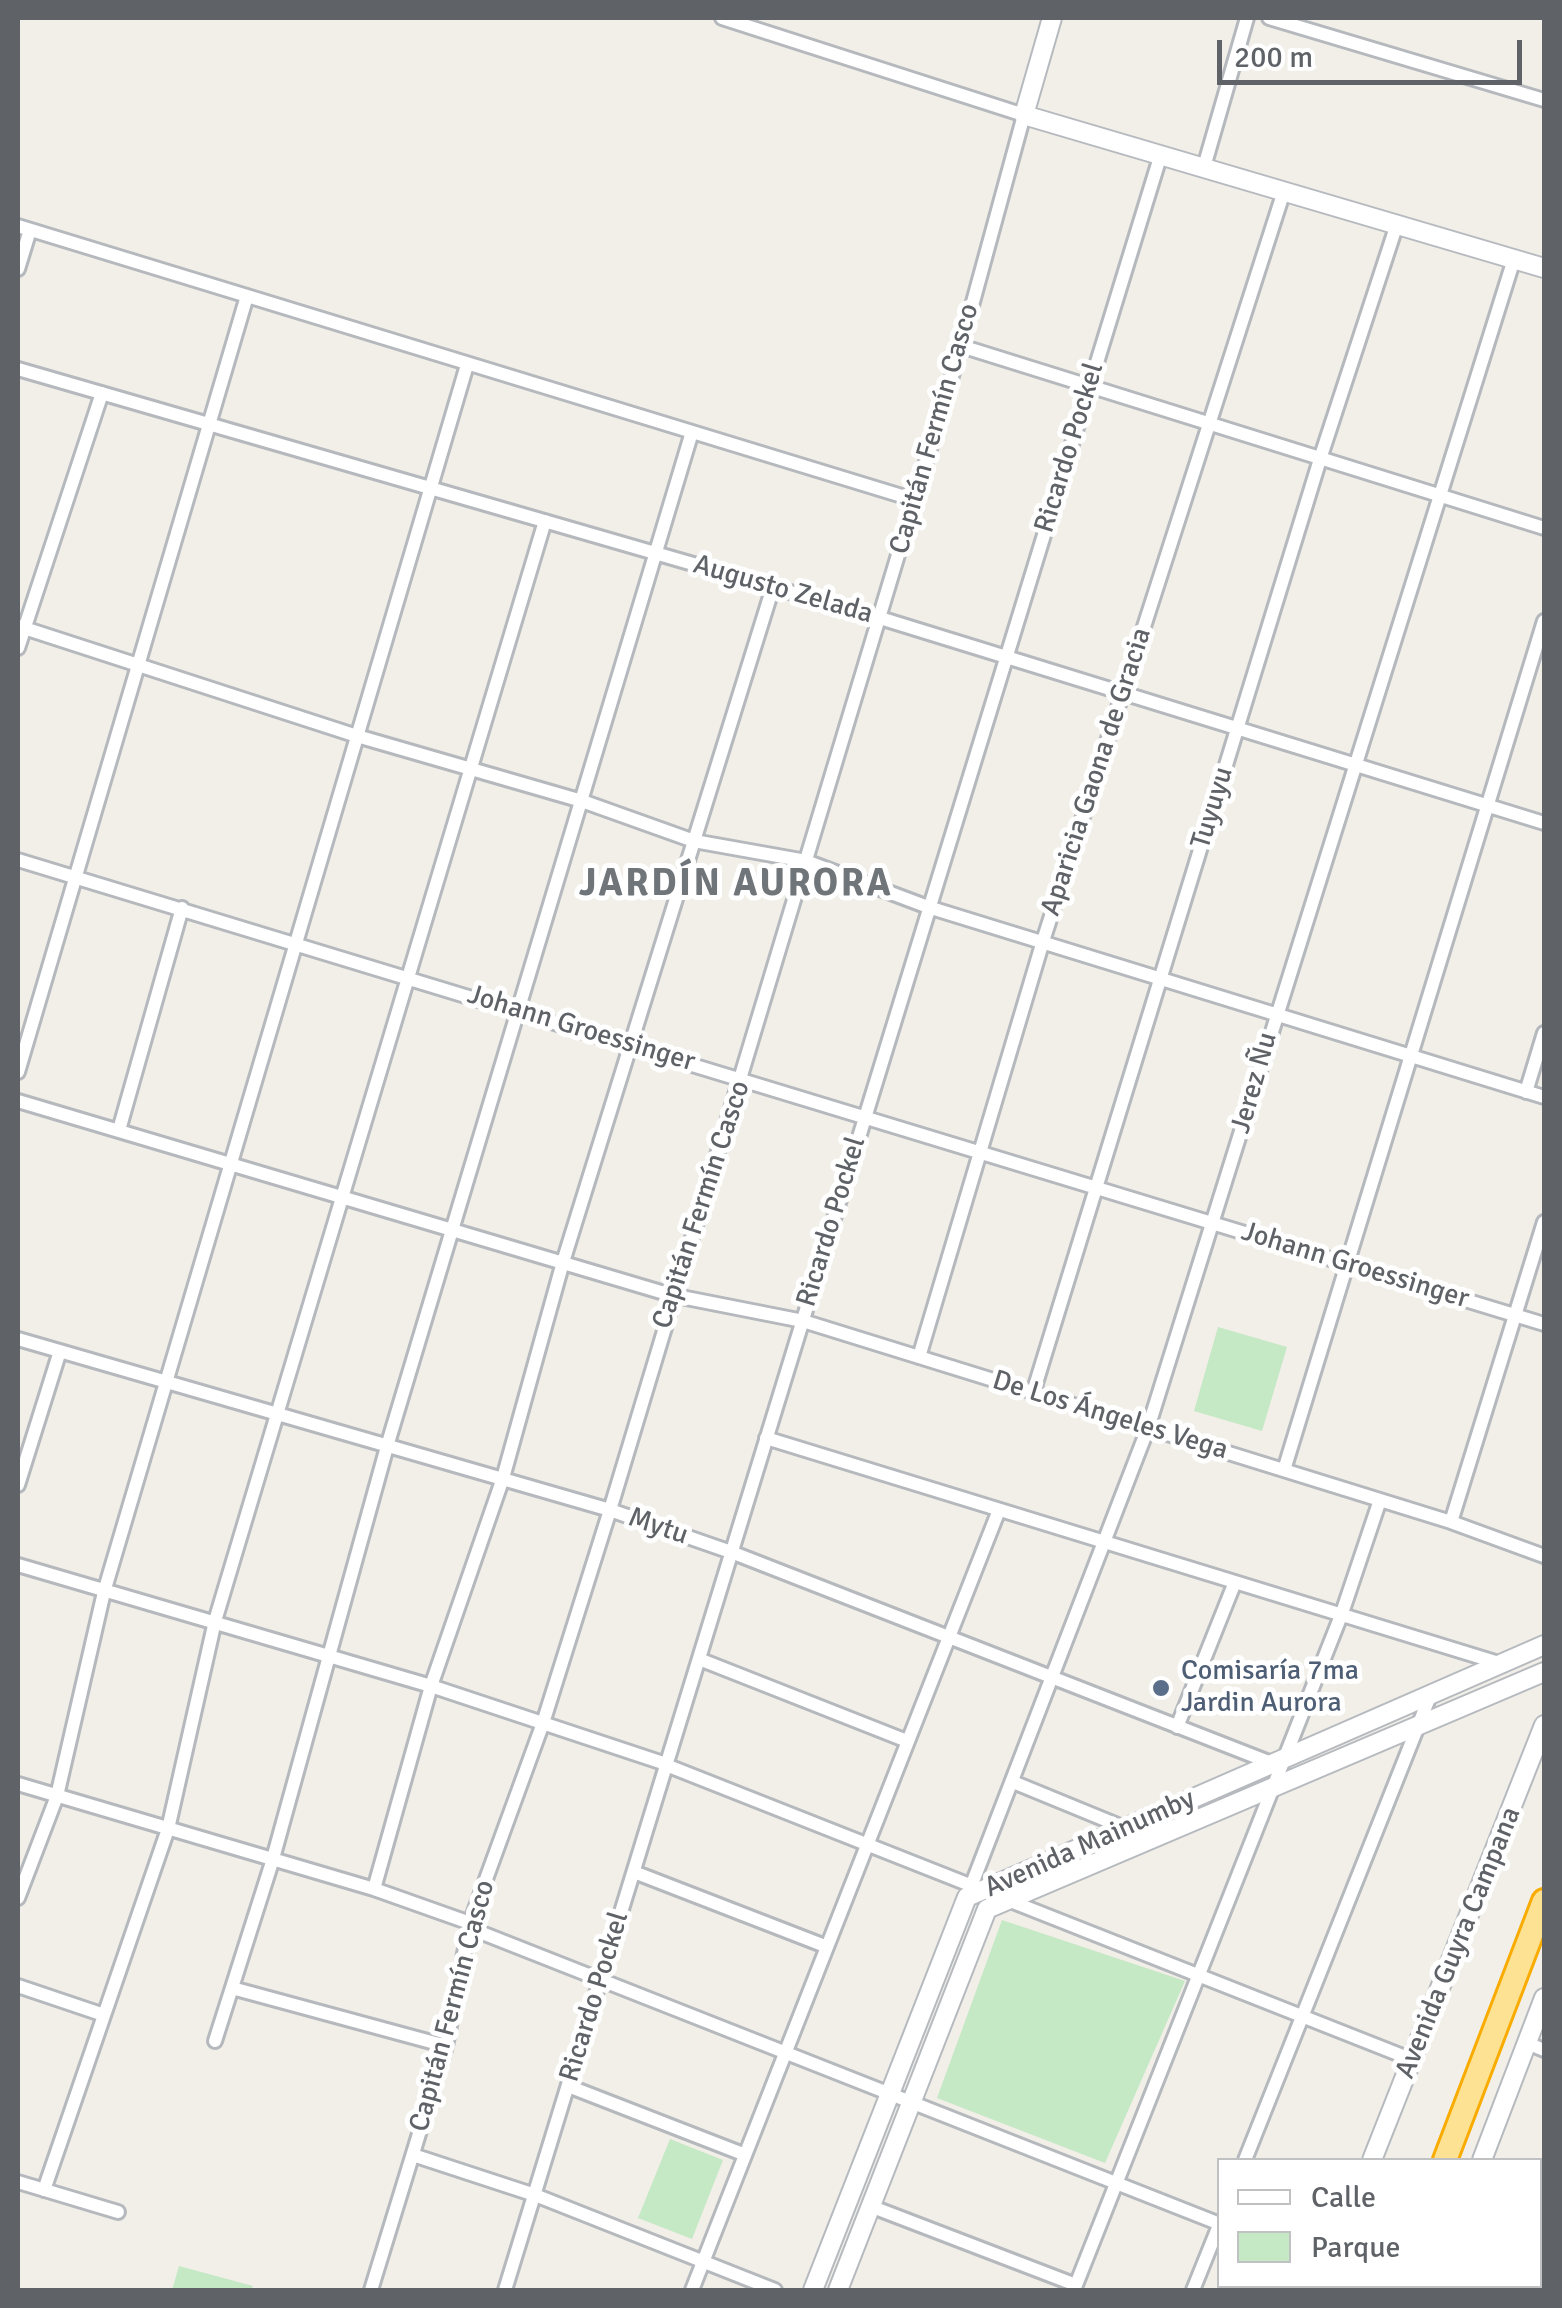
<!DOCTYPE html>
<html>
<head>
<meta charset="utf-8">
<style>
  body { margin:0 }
  #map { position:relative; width:1562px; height:2308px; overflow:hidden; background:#f1efe8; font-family:Signika,sans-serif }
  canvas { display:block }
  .frame { position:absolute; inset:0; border:20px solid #5f6368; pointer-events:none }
  .legend { position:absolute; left:1217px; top:2158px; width:325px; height:130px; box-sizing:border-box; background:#fff; border:2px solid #bfc1c3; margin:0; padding:12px 18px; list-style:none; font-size:30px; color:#5f6368 }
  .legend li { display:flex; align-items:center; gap:20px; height:50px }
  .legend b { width:50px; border:2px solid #bfc1c3 }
  .scale { position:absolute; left:1217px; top:40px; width:305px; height:45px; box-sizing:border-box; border:5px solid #5f6368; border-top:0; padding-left:12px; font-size:30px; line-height:35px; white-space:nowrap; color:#5f6368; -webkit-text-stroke:8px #fff; paint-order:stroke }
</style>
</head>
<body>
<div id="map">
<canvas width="1562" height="2308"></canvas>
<div class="frame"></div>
<ul class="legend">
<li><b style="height:12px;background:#fff"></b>Calle</li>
<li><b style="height:28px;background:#c5e8c5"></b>Parque</li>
</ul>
<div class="scale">200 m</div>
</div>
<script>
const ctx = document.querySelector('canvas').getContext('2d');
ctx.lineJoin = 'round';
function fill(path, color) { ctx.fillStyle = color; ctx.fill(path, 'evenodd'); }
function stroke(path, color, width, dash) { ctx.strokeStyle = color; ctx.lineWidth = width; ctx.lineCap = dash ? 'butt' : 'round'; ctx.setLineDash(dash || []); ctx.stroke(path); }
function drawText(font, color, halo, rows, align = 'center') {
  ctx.font = font + ' Signika,sans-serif'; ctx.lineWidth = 10; ctx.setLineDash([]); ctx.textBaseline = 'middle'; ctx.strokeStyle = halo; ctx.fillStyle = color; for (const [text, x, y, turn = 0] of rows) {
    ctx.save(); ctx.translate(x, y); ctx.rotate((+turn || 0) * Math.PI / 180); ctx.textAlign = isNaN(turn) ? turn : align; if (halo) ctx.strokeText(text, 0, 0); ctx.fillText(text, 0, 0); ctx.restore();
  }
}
const green = new Path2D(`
  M1218 1327 1287 1347 1262 1431 1194 1411Z
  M1002 1920 1185 1981 1105 2163 937 2098Z
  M670 2139 723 2160 692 2239 638 2218Z
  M179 2266 253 2286 251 2290H172Z`);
const street = new Path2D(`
  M1269 18 1544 100
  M1204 167 1247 18
  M18 226 915 500
  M18 269 30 230
  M961 346 1544 528
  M18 369 880 618 1544 823
  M18 626 357 736 582 801 694 841 806 861 928 907 1544 1097
  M18 648 102 393
  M18 860 1544 1324
  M18 1072 247 296
  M1526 1092 1544 1033
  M18 1101 671 1295 803 1321 1451 1522 1544 1556
  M119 1130 182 908
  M18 1339 610 1510 731 1552 1274 1764
  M919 1357 1043 941 1284 191
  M1033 1393 1321 456 1397 224
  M766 1438 1502 1664
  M1284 1470 1544 621
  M18 1485 60 1351
  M1451 1522 1544 1222
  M18 1565 431 1686 666 1764
  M699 1659 907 1741
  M1177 1727 1235 1582
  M666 1765 1413 2060
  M1013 1782 1125 1828
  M18 1784 374 1889 470 1923 477 1931 1220 2224
  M634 1872 825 1946
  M374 1889 431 1686 503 1478 563 1262 773 587
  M967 1897 1148 1428 1514 259
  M18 1898 57 1796 104 1592 467 365
  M18 1986 104 2015
  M232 1988 446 2046
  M215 2041 272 1862 388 1443 692 432
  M1527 2043 1544 2050
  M568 2086 743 2154
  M413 2155 535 2195 775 2290
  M1245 2160 1430 1696
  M18 2182 118 2212
  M44 2190 168 1829 215 1621 545 521
  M870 2206 1076 2285
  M371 2290 446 2046 470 1923 543 1723 610 1510 961 346 1024 115 722 18
  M505 2290 1161 154
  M692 2290 999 1510
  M1074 2290 1342 1613 1380 1500
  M1193 2290 1220 2223`);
const secondary = new Path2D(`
  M1052 18 1024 115 1544 268
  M1372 2160 1544 1725
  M1482 2160 1544 1998
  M813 2290 967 1897 1544 1645
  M838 2290 987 1909 1544 1672
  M1320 2290 1322 2286
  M1432 2290 1434 2286`);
const highway = new Path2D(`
  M1445 2160 1544 1901
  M1394 2290 1396 2286`);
const markers = [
  [1161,1688,10,"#5c6f8a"]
];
const streetNames = [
  ["Capitán Fermín Casco",935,429,-74],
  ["Ricardo Pockel",1070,448,-73],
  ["Augusto Zelada",783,590,16],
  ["Aparicia Gaona de Gracia",1097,772,-72],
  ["Tuyuyu",1213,808,-73],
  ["Johann Groessinger",581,1029,17],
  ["Jerez Ñu",1255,1083,-74],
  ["Capitán Fermín Casco",702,1205,-72],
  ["Ricardo Pockel",832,1222,-73],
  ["Johann Groessinger",1355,1266,17],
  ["De Los Ángeles Vega",1110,1416,17],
  ["Mytu",658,1527,19],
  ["Avenida Mainumby",1090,1844,-24],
  ["Avenida Guyra Campana",1459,1943,-68],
  ["Ricardo Pockel",595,1997,-73],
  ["Capitán Fermín Casco",453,2006,-75]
];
const serviceNames = [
  ["Comisaría 7ma",1181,1672],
  ["Jardin Aurora",1181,1704]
];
const districtNames = [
  ["JARDÍN AURORA",736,885]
];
fill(green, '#c5e8c5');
stroke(street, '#b5b8bc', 18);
stroke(secondary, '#b6babf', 22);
stroke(highway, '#f9ab00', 28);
stroke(street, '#fff', 12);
stroke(secondary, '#fff', 18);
stroke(highway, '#fde293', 22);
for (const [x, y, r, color] of markers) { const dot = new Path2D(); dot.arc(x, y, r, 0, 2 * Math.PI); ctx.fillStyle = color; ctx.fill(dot); stroke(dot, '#fff', 4); }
drawText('28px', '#5f6368', '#fff', streetNames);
drawText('28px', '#4e5e75', '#fff', serviceNames, 'left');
ctx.letterSpacing = '2.5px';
drawText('bold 38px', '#70757a', '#fff', districtNames);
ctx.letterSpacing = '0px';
</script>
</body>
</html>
